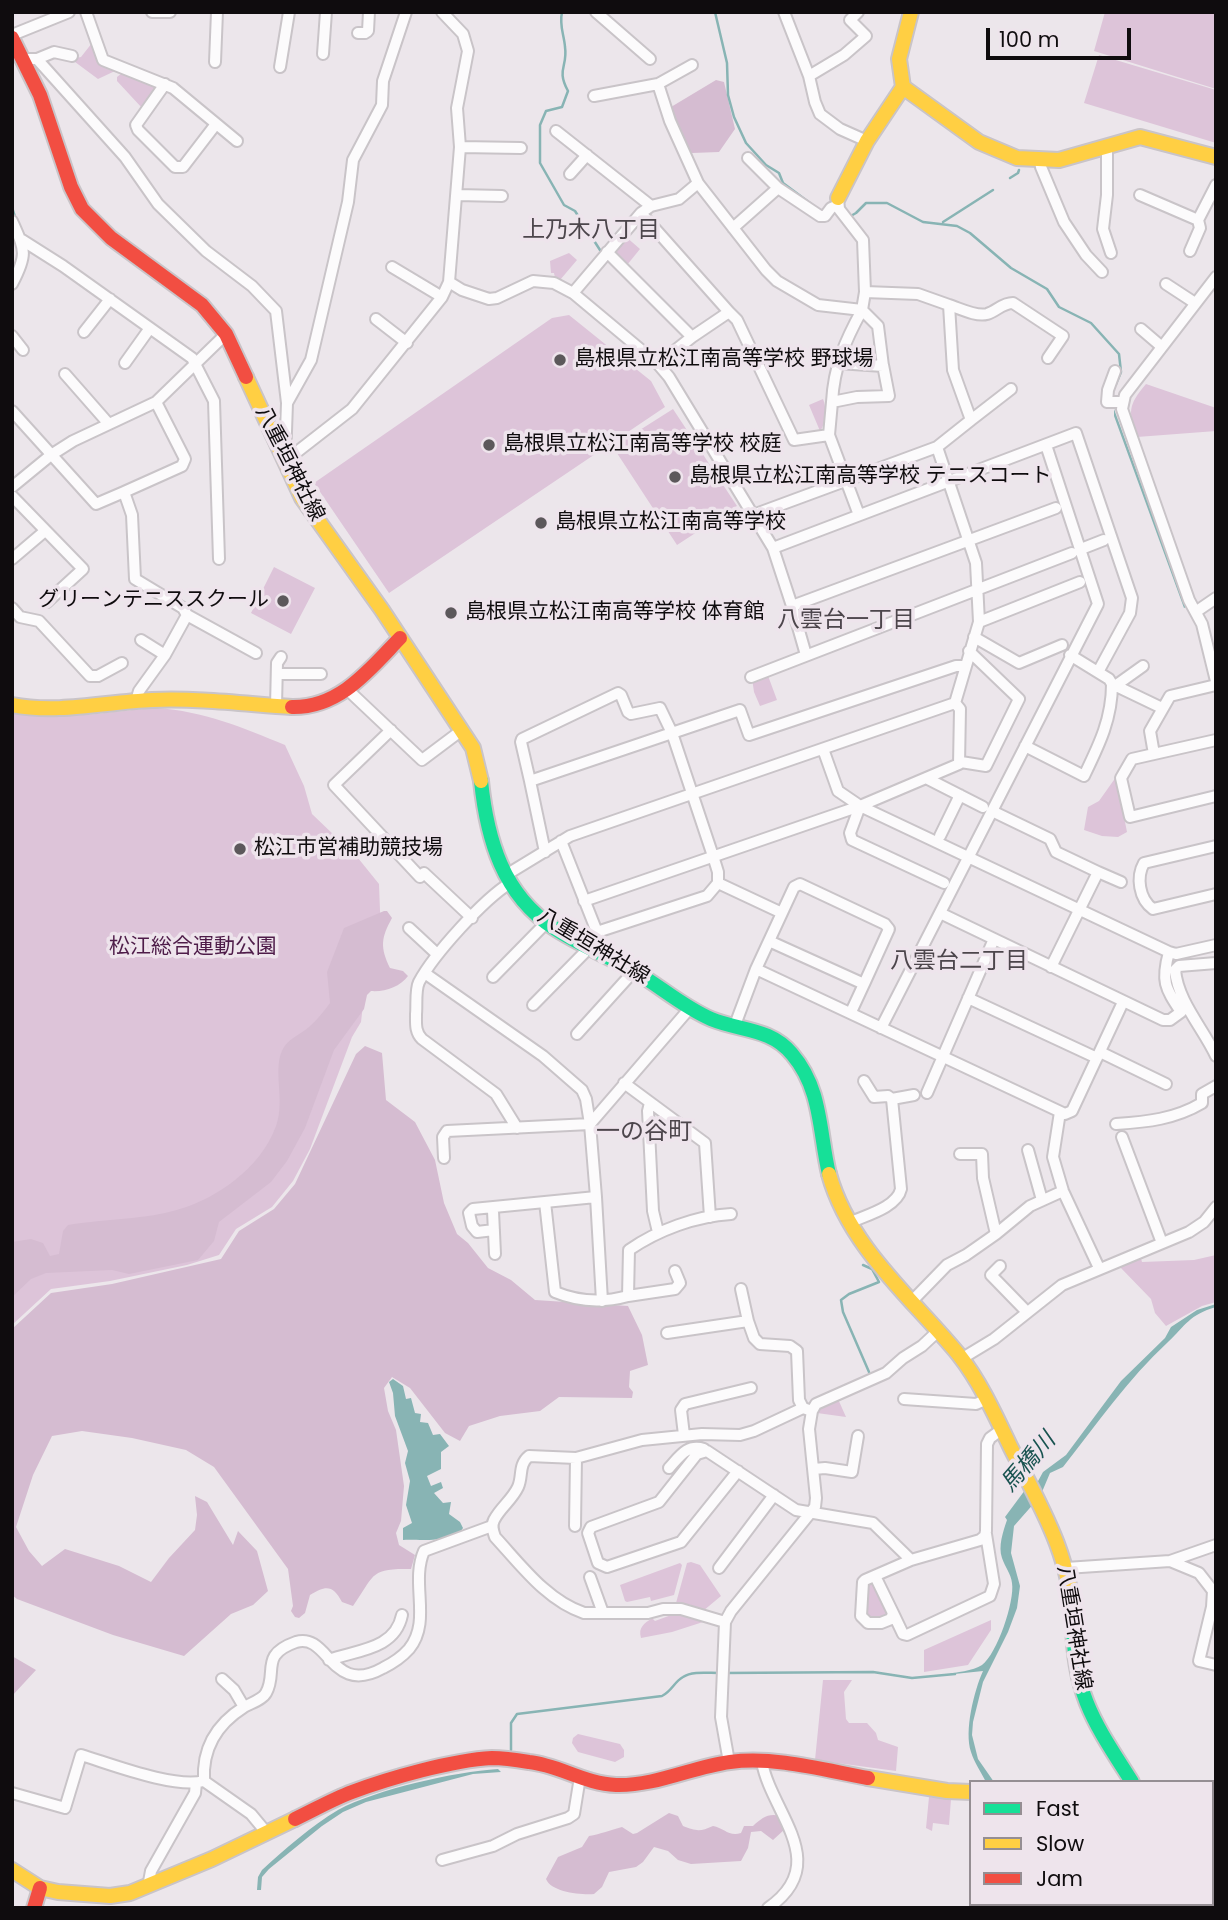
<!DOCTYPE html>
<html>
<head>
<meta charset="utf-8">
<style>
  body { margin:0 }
  #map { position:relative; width:1228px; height:1920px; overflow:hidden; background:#ece6eb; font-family:Poppins,sans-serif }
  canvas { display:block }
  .frame { position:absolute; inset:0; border:14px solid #0f0c0e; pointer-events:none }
  .legend { position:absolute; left:969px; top:1780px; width:245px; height:126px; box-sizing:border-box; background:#eee4ec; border:2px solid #958e93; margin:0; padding:9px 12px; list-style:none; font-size:21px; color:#0f0c0e }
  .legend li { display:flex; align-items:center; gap:14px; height:35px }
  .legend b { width:35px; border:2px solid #958e93 }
  .scale { position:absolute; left:986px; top:28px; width:145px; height:32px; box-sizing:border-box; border:4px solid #0f0c0e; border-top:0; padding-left:9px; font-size:21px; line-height:24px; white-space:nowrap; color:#0f0c0e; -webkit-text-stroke:5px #eee4ec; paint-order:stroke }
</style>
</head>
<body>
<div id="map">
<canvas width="1228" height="1920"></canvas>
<div class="frame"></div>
<ul class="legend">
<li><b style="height:9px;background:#16e098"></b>Fast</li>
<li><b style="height:9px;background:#ffcf43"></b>Slow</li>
<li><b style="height:9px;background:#f24e42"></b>Jam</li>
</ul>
<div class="scale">100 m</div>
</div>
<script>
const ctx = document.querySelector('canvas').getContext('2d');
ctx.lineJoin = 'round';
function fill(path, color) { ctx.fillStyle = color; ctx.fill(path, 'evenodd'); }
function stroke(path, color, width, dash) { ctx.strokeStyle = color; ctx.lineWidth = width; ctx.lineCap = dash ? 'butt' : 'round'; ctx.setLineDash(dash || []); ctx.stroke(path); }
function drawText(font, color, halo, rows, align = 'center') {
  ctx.font = font + ' Poppins,"Noto Sans JP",sans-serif'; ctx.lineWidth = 7; ctx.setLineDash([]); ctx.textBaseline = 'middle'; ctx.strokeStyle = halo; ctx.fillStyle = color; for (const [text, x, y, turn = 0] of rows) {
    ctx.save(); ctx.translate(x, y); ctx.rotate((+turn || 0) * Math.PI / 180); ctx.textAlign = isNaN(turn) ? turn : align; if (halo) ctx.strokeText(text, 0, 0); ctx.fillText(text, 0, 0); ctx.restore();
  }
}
const green = new Path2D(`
  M1105 12H1216V89L1094 51Z
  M92 43 100 65 115 71 98 79 71 59 81 57Z
  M1099 55 1216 90V143L1084 103Z
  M122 73 155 85 156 89 142 108 117 81V77Z
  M625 236 640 249 627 265 614 254 615 247Z
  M569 253 577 260 560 280 555 278 554 273H551L550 261Z
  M569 315 651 381 665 407 389 593 314 483 552 318Z
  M1146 384 1216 408V431L1137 437C1128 412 1128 405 1146 384Z
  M823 399C827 407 826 424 820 431L809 405Z
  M673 409 737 506 677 545 613 447Z
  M274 567 315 588 291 634 251 613Z
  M767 673 777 700 760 706 754 692 752 678Z
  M157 708C203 711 244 728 285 745L304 786 312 814 358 858 379 884 381 937 363 1005 361 1022 352 1037 310 1149 293 1181 272 1207 236 1229 219 1255 187 1265 110 1281 51 1289 12 1325V710C50 724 116 710 157 708Z
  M1116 777 1127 832 1118 837 1102 836 1084 830 1088 807 1099 801Z
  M1140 1255 1142 1262 1194 1260 1216 1255V1302L1202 1306 1166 1326 1155 1313 1151 1299 1119 1266Z
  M838 1399 846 1417 817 1413 822 1407Z
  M691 1562 700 1565 721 1596 703 1611 691 1605 676 1603 687 1563Z
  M680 1563 682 1565 674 1595 651 1601 650 1597 627 1602 625 1601 620 1585Z
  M868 1583 875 1585 888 1615C881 1621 874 1620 866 1616L865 1589Z
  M674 1614 687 1615 703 1622 672 1632 641 1638C638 1627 644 1624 652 1618L655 1621Z
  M991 1620V1630L968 1665 924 1672V1650Z
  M823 1680H852L844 1692 846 1719 849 1723H867L876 1733 878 1740 898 1747 896 1771 815 1760Z
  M578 1734 620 1744 624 1750V1757L615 1762 578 1752 572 1743 573 1738Z
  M929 1797 951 1799 949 1825 933 1823 932 1831 926 1828Z`);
const forest = new Path2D(`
  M716 80 724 82 735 129 719 152 692 153 687 149 670 113 671 107Z
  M384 911H387L392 918C381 938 380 947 390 968L403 971 408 976C400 987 385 992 371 991L367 995 364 1009 334 1050 305 1128 287 1161 271 1182 219 1222 214 1241 198 1260 129 1274 112 1270 46 1273 31 1279 12 1297V1242L31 1239 43 1243 50 1256 59 1254 63 1231 68 1225C132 1215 180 1223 235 1180 253 1166 268 1148 276 1126 286 1099 271 1068 284 1047 290 1038 301 1034 309 1027 317 1020 324 1011 330 1003L327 972 344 928Z
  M365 1046 382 1053 386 1100 415 1122 435 1160 444 1203 457 1234 468 1243 488 1268 511 1280 535 1300 628 1306 642 1335 648 1365 630 1371 629 1387 633 1392 632 1398 559 1397 540 1411 500 1416 469 1426 460 1441 445 1433 410 1388 392 1377 384 1388 388 1411 396 1430 404 1486 401 1521 396 1533 399 1545 415 1555 411 1569C369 1568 375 1575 353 1606L342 1602C333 1585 326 1585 310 1595L305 1613 299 1618 295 1617 291 1611 293 1606 288 1569 214 1467 186 1450 132 1438 82 1431 52 1436 33 1475 16 1527 29 1551 42 1566 65 1549 119 1566 151 1582 169 1558 195 1530 197 1515 195 1496 207 1502 233 1545 238 1531 257 1551 268 1591 253 1605 231 1614 184 1656 113 1635 17 1599 12 1595V1329L51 1293 112 1284 221 1259 239 1231 274 1209 295 1184 356 1054Z
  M12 1656 36 1670 12 1696Z
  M669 1813 678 1816 683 1826C696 1831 700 1832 713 1826 724 1828 729 1837 741 1833L744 1826H753C762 1818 768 1813 780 1816L785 1829 773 1840 761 1831 751 1832 748 1848 741 1861 691 1864 678 1860 668 1851 654 1847 643 1862 636 1867 609 1872 602 1887 594 1894C580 1895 551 1892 546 1879L558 1857 582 1847 589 1836C601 1834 610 1830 622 1827L633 1834 637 1833Z`);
const water = new Path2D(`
  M1114 409 1186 607 1184 608 1114 416Z
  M1216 1304V1307C1189 1315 1186 1325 1168 1342 1128 1379 1097 1424 1063 1467L1050 1473 1039 1499 1031 1485 1037 1483 1043 1472 1066 1455 1121 1381 1165 1338 1171 1327 1197 1310Z
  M393 1379 403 1386 406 1399 411 1398 415 1413 421 1414 420 1422 428 1423 433 1435 440 1434 449 1446 441 1452V1469L427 1476 431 1486 441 1482 443 1488 434 1493 443 1503 451 1502 449 1514 460 1522 463 1528C453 1544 420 1539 403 1540V1528L412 1523 406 1505 410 1481 405 1463 408 1451 395 1416 393 1393 389 1382Z
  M1028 1486 1036 1501 1014 1526 1011 1553 1020 1586 1017 1608 1008 1632 983 1682 973 1722 972 1735 978 1759 994 1782H986C981 1772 974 1762 971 1752 964 1731 974 1691 983 1671L945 1675C956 1672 973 1671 982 1665 997 1654 1015 1601 1012 1583 1011 1574 1005 1567 1002 1558 998 1546 1003 1532 1007 1520L1005 1517Z
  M498 1769 501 1772 473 1774 366 1802 343 1812 322 1826 269 1869 262 1877 261 1890H257L258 1877 262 1870C285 1849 311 1826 338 1810 377 1789 454 1772 498 1769Z`);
const stream = new Path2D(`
  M562 12C559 26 564 34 565 47 568 67 556 69 568 91L562 107 546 111 540 125V163L564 205 575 211 600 250
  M715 12 727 63 728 95 734 117 746 143 766 165 779 173 783 183 814 206
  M1010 178 1018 173 1019 170
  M12 207 16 220
  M849 217 856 213 866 203H887L923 222 957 226 970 233 1011 268 1047 289 1059 307 1091 323 1119 354 1121 372 1116 384
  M943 222 993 190
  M863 1265 872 1269 879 1282 849 1294 841 1300 843 1312 869 1372
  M724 1673 873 1672 912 1678 955 1674
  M511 1750V1723L517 1714 662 1696C672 1691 674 1682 683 1677 692 1671 707 1673 718 1673`);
const street = new Path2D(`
  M86 12 103 60 173 88 237 141
  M152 12H170
  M596 12 650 59
  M784 12 809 76 815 102 820 114 840 129 867 141
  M358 33H365L368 31 369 12
  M12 35 69 12
  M323 54 326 12
  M22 59H37L125 157 158 204 206 251 252 286 276 311 287 403
  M37 59 54 52 72 56
  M215 62 217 12
  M280 67 289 12
  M809 76 844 55 866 36 850 20 858 12
  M165 84 136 125 138 130 175 167H183L216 124
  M658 84 670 121 698 183 766 270 777 281 818 305 862 310C845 341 834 366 832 402
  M594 96 658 84 692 65
  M556 131 651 206 641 213
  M1107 146V195L1103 229 1111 253
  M460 147 521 148
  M1040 161 1041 167 1064 222 1086 255 1102 272
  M570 174 587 155
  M778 188 820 216H825L831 208 838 205
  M457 195 502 196
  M1140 195 1198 220 1216 185
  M651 206 679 199 698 183
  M12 221C25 250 28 254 12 284
  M733 228 778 188 748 158
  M22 240 63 266 192 358 214 401 219 559
  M1190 251 1200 228 1198 220
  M607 252 692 337
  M392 267 442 297
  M1216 277 1125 395 1122 409 1189 600 1202 624 1216 681
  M449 282 462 290 489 299 497 298 533 281 554 283 573 293 658 364 669 377 773 548 792 606
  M1166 284 1195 303
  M573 293 641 213 729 312
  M949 305C959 308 976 317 987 314 997 311 1002 303 1013 303L1063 336 1048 358
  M376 319 407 343
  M1141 329 1162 347
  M84 332 110 299
  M12 336 23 350
  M125 363 150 328
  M838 363 883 366 878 326 862 310 865 292
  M658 364 692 337 729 312 737 320 794 440 829 435
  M1115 371 1108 390 1107 402H1122
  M65 374 108 423
  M12 411 96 504 124 492
  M971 420 1011 389
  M285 460 287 403 311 360 348 202 353 160 382 105 383 81 406 12
  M284 462 352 409 442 297 449 282 460 147 457 108 468 51 463 34 442 12
  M12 487 51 455 73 441 156 402 226 334
  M12 496 83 569 47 602
  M753 515 937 447
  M859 515 829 435 832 402 857 397 889 396 883 365
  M773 548 1076 433 1132 598 1130 613 1098 672
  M1081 549 1104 540
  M12 559 45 531
  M12 608 20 617 39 621 90 676H98L122 663
  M1197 611 1216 598
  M187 615 256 653
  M979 622 1080 582
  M974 637 1019 663 1062 645
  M141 640 165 655
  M806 655 792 606 1056 508
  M277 674H321
  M751 677 1072 553
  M1112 684 1162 708
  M1216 685 1170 696 1150 731 1154 754 1216 740
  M1115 686 1143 666
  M349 691 422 760 462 730
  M136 701 139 691 165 655 187 615 183 608 135 579 132 515 124 492 182 466 185 459 156 402
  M276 706 277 663 281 657
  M391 730 334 785 420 877
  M1025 746 1084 776C1099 745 1112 719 1112 684L1109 679 1070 655
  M823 749 838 791 860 806 959 764 960 709 955 703 979 622 976 563 937 447 971 420 953 370 949 305 918 294 865 292 863 240 839 209 838 198
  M1154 754 1132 759 1121 778 1130 817 1216 796
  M961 762 986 766 1019 699 969 651
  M926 778 983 807
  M530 781 521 742 522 739 618 693 621 695 628 712 631 714 660 708 672 733 713 856 718 872V883
  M860 806 850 833 852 840 944 883
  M992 811 1050 839 1056 852 1098 872 1051 967
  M940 836 960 795
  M561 841 597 932 707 896 718 883 782 913
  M1216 846 1144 863C1136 877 1139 899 1153 909L1216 894
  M545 852 530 781 740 710 749 735 956 666H965
  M1098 872 1121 882
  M424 873 472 918
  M506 875 570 836 955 703
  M510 883C483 900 434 954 419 982 415 990 417 1005 416 1014 416 1024 415 1032 422 1039L496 1094 517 1128
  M584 901 860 806 1169 952 1176 954 1216 945
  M940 913 1163 1020H1170L1181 1012C1165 988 1161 981 1169 952
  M409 928 437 954
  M769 941 864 984 851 1012
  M1216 963 1179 966 1175 970C1178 1002 1203 1028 1216 1056
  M756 969 794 887 800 884 885 924 889 929 864 984
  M426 974 543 1056 582 1090 586 1099 590 1124 596 1197
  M493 977 546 923
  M968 998 1097 1058
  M533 1005 589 948 597 932
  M735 1025 756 969 1065 1114 1072 1111 1123 1002
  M881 1028 1098 604 1046 445
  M577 1034 634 971
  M1100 1052 1166 1084
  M624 1083 705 1143 710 1217
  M927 1093 994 939
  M892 1099 914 1095
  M650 1103 648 1111 653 1211 658 1232
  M1060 1112 1053 1157 1063 1191 1099 1268
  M1116 1124C1147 1122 1175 1119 1202 1103V1094L1216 1086
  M1122 1137 1162 1243
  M1028 1150 1042 1200
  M444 1158 443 1137 447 1131 590 1124 690 1008
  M545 1202 555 1292C579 1302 603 1303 628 1296
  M493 1211 495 1254
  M851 1222C867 1215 897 1207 901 1189L892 1099 888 1096 874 1097 864 1081
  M494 1230 477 1232 472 1226 469 1213 473 1209 596 1197 602 1301
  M996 1234 1030 1206 1063 1191
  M1000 1266 991 1275 1027 1312
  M675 1271 680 1283 675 1289 628 1296 629 1250C658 1230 696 1216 731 1214
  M912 1301 947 1265 966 1255 996 1234 983 1178 982 1154H960
  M748 1321 754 1338 760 1344 790 1346 797 1351 799 1400 803 1408
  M667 1333 748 1321 741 1289
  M961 1359 994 1339 1062 1285 1189 1232 1204 1222 1216 1207
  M904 1399 976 1404 985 1400
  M684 1435 681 1410 685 1404 751 1388
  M669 1468C680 1456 687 1444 704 1449
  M814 1469 825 1468 852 1472 858 1436
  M738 1471 681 1542 607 1567 598 1563 588 1533 591 1527 659 1502 697 1454 707 1451 796 1510 873 1523 911 1560 980 1540 985 1536 986 1531 987 1444 990 1438 1001 1430
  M575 1526 576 1458
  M1170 1561 1199 1573 1213 1591 1212 1607 1199 1661 1216 1665
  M719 1568 774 1495
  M1066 1568 1170 1561 1216 1545
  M875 1576 893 1613 891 1619 881 1623H868L861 1616 863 1582 865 1580 911 1560
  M590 1577 603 1613
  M893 1613 903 1634 907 1635 990 1596 994 1584 986 1534
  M725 1622 681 1609H663L648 1613H584C547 1601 520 1564 495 1537 493 1531 491 1526 494 1520 500 1508 512 1500 518 1487 523 1476 518 1465 529 1456L576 1458 642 1440 702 1434 740 1435 754 1431 803 1408 812 1411
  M329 1660C356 1650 395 1650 402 1615
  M222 1679 234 1690 244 1707C251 1703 262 1700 266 1693 278 1672 259 1655 296 1642 329 1632 331 1697 383 1668 393 1663 402 1657 409 1649 432 1621 410 1583 424 1551L492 1526
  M244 1707C217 1724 202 1748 204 1781L251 1814 266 1832
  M729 1762 721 1717 725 1622 731 1611 815 1507 816 1498 809 1429 812 1411 816 1404 886 1373 903 1358 922 1346 937 1332
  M762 1762C771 1813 833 1863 768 1908
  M12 1793 65 1808 81 1755C111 1764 175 1789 204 1781
  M442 1860 493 1846 517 1834 568 1818 574 1814 580 1777
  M1212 1875 1216 1874
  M148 1887 151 1871 195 1793 196 1783
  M1174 1908 1178 1904`);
const fast = new Path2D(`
  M481 781C487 839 503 895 554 928 580 945 608 956 634 971 660 986 683 1007 711 1019 740 1031 771 1028 792 1054 822 1089 819 1132 829 1174
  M1073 1622C1074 1696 1094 1722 1132 1782`);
const slow = new Path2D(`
  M911 12 899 59 903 87 979 142 1017 158 1059 160 1140 137 1216 157
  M838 198 867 141 903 87
  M246 377 302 498 382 610 473 748 481 781
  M12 705C59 714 105 702 152 700 199 698 246 704 292 707
  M829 1174C849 1247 913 1299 959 1355 981 1383 996 1417 1011 1448 1040 1505 1072 1558 1073 1622
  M868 1778 947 1791 971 1792
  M1212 1798 1216 1799
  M12 1870 40 1888 58 1892 110 1896 130 1893 212 1859 295 1819
  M1140 1908 1141 1904`);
const jam = new Path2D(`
  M12 38 40 95 71 187 82 209 111 238 202 305 226 334 246 377
  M292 707C340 708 370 669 400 638
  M295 1819C314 1810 333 1799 352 1792 389 1778 453 1760 492 1758 504 1758 517 1760 529 1762 559 1765 585 1784 616 1785 656 1786 692 1767 730 1762 775 1756 824 1770 868 1778
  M34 1908 40 1888`);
const markers = [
  [560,360,7,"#5c585b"],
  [489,445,7,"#5c585b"],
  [675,477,7,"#5c585b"],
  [541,523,7,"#5c585b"],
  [283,601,7,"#5c585b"],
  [451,613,7,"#5c585b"],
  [240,849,7,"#5c585b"]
];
const poiNames = [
  ["島根県立松江南高等学校 野球場",574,360],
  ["島根県立松江南高等学校 校庭",503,445],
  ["島根県立松江南高等学校 テニスコート",689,477],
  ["島根県立松江南高等学校",555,523],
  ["グリーンテニススクール",269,601,"right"],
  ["島根県立松江南高等学校 体育館",465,613],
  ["松江市営補助競技場",254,849]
];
const streetNames = [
  ["八重垣神社線",289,464,63],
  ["八重垣神社線",593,947,31],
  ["八重垣神社線",1073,1628,81]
];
const parkNames = [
  ["松江総合運動公園",193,948]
];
const neighbourhoodNames = [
  ["上乃木八丁目",591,231],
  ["八雲台一丁目",846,621],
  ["八雲台二丁目",959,962]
];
const waterNames = [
  ["馬橋川",1029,1463,-49]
];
const quarterNames = [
  ["一の谷町",644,1133]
];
fill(green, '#ddc4d9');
fill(forest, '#d5bcd1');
fill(water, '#88b4b4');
stroke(stream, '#88b4b4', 2.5);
stroke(street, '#c9c4c8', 14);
stroke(fast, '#c9c4c8', 18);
stroke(slow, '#c9c4c8', 18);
stroke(jam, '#c9c4c8', 18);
stroke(street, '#fcfbfc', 10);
stroke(fast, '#16e098', 14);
stroke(slow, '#ffcf43', 14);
stroke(jam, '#f24e42', 14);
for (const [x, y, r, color] of markers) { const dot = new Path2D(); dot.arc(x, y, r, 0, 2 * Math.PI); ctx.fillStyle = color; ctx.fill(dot); stroke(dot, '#eee4ec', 2.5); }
drawText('21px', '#0f0c0e', '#eee4ec', poiNames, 'left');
drawText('21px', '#0f0c0e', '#eee4ec', streetNames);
drawText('21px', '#4e1c49', '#eee4ec', parkNames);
drawText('23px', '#4d464c', '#eee4ec', neighbourhoodNames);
drawText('italic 23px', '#195350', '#eee4ec', waterNames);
drawText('24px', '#4d464c', '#eee4ec', quarterNames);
</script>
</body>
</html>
